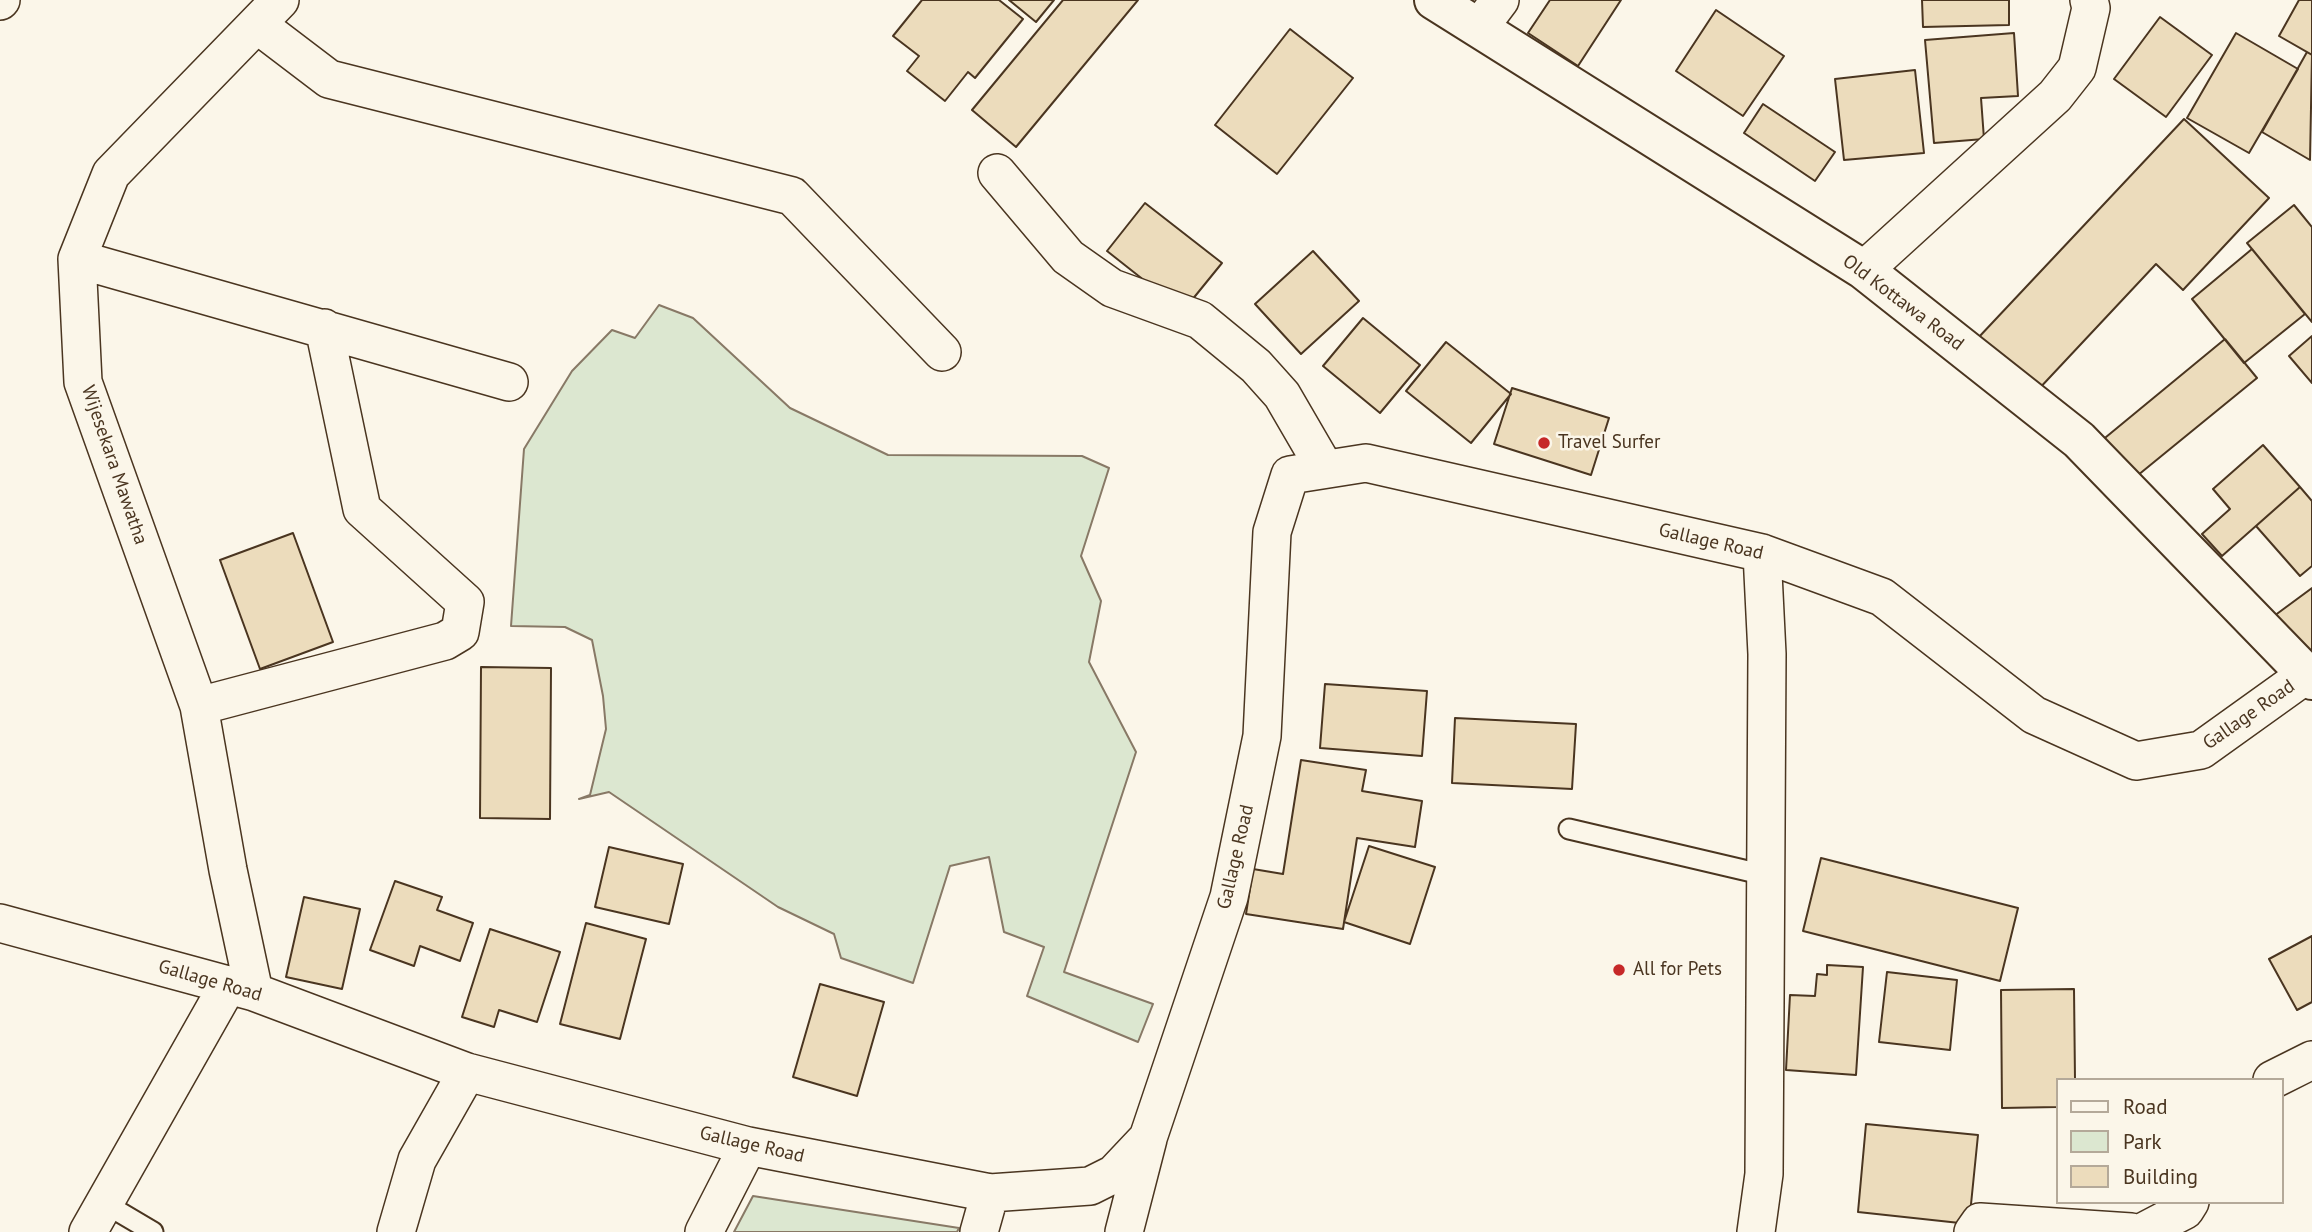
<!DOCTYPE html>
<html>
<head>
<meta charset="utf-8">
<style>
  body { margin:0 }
  #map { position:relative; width:2312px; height:1232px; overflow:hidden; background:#fbf6e9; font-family:"PT Sans",sans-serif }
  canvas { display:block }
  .legend { position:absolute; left:2056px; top:1078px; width:228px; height:126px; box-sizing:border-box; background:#fbf6e9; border:2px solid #b4a999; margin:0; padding:9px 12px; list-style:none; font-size:21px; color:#4a3520 }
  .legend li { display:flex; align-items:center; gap:14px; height:35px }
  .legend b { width:35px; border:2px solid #b4a999 }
</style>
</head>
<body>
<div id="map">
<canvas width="2312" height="1232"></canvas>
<ul class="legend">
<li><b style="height:9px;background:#fbf6e9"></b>Road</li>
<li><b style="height:19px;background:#dce7d0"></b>Park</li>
<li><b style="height:19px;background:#ecdcbc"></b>Building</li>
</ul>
</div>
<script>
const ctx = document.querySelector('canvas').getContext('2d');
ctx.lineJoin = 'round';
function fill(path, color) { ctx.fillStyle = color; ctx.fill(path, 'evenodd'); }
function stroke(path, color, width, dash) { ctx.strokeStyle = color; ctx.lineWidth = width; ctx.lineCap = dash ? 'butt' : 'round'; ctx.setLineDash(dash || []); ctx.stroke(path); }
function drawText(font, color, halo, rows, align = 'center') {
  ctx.font = font + ' "PT Sans",sans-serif'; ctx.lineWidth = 5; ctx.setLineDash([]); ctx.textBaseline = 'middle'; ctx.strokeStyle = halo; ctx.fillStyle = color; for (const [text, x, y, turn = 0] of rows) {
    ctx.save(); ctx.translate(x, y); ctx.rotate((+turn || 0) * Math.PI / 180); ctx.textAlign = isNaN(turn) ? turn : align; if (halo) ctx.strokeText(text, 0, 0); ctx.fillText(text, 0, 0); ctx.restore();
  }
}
const green = new Path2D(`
  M659 305 693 318 790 408 888 455 1082 456 1109 468 1081 556 1101 601 1089 662 1136 752 1064 972 1153 1004 1138 1042 1027 996 1044 947 1004 932 989 857 950 866 913 983 841 958 834 934 778 907 609 792 579 799 590 795 606 729 603 696 592 640 565 627 511 626 524 449 572 371 612 330 635 338Z
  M753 1196 959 1228 957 1232H734Z`);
const building = new Path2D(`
  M922 0H999L1023 19 975 78 968 72 945 101 907 71 919 56 893 36Z
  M1009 0H1054L1036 22Z
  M1063 0H1138L1016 147 972 110Z
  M1550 0H1621L1578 66 1528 33Z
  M1922 0H2009V25L1923 27Z
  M2299 0H2312V55L2279 36Z
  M1716 10 1784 56 1743 116 1676 71Z
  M2160 17 2212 55 2166 117 2114 79Z
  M1290 29 1353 78 1277 174 1215 125Z
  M2014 33 2018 96 1981 98 1984 139 1934 143 1925 40Z
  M2236 33 2298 69 2249 153 2187 118Z
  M2307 52 2312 55 2310 160 2262 132Z
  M1915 70 1924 153 1844 160 1835 79Z
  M1763 104 1835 152 1815 181 1744 133Z
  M2184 119 2269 198 2183 290 2156 264 2036 392 1978 338Z
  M1145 203 1222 263 1183 311 1107 251Z
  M2294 205 2312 227V322L2247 243Z
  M2252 249 2305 314 2244 363 2192 299Z
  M1313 251 1359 301 1301 354 1255 304Z
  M1363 318 1420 365 1380 413 1323 366Z
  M2312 336V383L2289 356Z
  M2225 339 2257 378 2132 480 2100 442Z
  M1446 342 1511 394 1471 443 1406 391Z
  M1512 388 1609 418 1591 475 1494 444Z
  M2263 445 2300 487 2222 556 2202 534 2230 509 2213 489Z
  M2300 487 2312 501V566L2300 576 2256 526Z
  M293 533 333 642 260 669 220 560Z
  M2312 588V657L2274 616Z
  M481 667 551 668 550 819 480 818Z
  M1325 684 1427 691 1422 756 1320 748Z
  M1455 718 1576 724 1572 789 1452 783Z
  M1301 760 1366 770 1362 791 1422 801 1415 847 1357 838 1343 929 1246 914 1253 869 1283 874Z
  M1369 846 1435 867 1410 944 1344 922Z
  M609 847 683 864 669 924 595 907Z
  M1821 858 2018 908 2000 981 1803 931Z
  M395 881 442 897 437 910 473 923 460 961 420 946 414 966 370 950Z
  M304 897 360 909 342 989 286 977Z
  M586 923 646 939 620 1039 560 1024Z
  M490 929 560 952 537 1022 499 1010 494 1027 462 1017Z
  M2312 936V1002L2297 1010 2269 959Z
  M1827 965 1863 967 1856 1075 1786 1070 1790 995 1815 996 1817 974 1827 975Z
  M1887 972 1957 980 1950 1050 1879 1042Z
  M820 984 884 1002 857 1096 793 1077Z
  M2074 989 2075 1080H2058V1107L2002 1108 2001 990Z
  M1866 1124 1978 1135 1969 1224 1858 1212Z`);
const service = new Path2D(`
  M1569 829 1765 875
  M104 1203 153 1232`);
const minor = new Path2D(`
  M0 1 1 0
  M258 25 329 79 792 196 942 352
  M1479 28 1500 0
  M997 173 1068 257 1112 288 1200 320 1256 366 1282 395 1325 469
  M77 259 509 382
  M1864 270 2055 96 2077 68 2091 8 2089 0
  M199 706 445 641 460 632 465 602 362 509 324 328
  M0 923 254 992 467 1072 748 1146 990 1193 1090 1186 1114 1174 1148 1138 1229 897 1262 736 1272 532 1290 475 1366 463 1762 553 1882 597 2034 715 2136 761 2201 750 2307 674
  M254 992 228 870 199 706 83 382 77 259 111 174 280 0
  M2272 1080 2312 1060
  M88 1232 228 985
  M396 1232 417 1160 467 1072
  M704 1232 748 1146
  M979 1232 990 1193
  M1124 1232 1148 1139
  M1756 1232 1764 1174 1767 654 1762 553
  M1973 1232 1980 1222 2131 1232
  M2143 1232 2185 1210 2190 1202`);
const primary = new Path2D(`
  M1434 0 1864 270 2079 440 2312 680`);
const markers = [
  [1544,443,7,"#c62828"],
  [1619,970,7,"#c62828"]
];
const streetNames = [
  ["Old Kottawa Road",1903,303,37],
  ["Wijesekara Mawatha",114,465,71],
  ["Gallage Road",1711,542,13],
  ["Gallage Road",2249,715,-35],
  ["Gallage Road",1236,857,-77],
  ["Gallage Road",210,981,16],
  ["Gallage Road",752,1145,13]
];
const poiNames = [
  ["Travel Surfer",1558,443],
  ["All for Pets",1633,970]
];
fill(green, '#dce7d0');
stroke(green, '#887966', 2);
fill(building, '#ecdcbc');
stroke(building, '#4a3520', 2);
stroke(service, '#4a3520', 23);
stroke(minor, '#4a3520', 40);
stroke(primary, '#4a3520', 42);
stroke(service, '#fbf6e9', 19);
stroke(minor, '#fbf6e9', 37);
stroke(primary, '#fbf6e9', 38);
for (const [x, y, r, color] of markers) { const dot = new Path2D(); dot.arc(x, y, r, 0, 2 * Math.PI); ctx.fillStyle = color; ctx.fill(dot); stroke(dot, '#fbf6e9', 2.5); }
drawText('19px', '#4a3520', '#fbf6e9', streetNames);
drawText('19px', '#4a3520', '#fbf6e9', poiNames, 'left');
</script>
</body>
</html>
